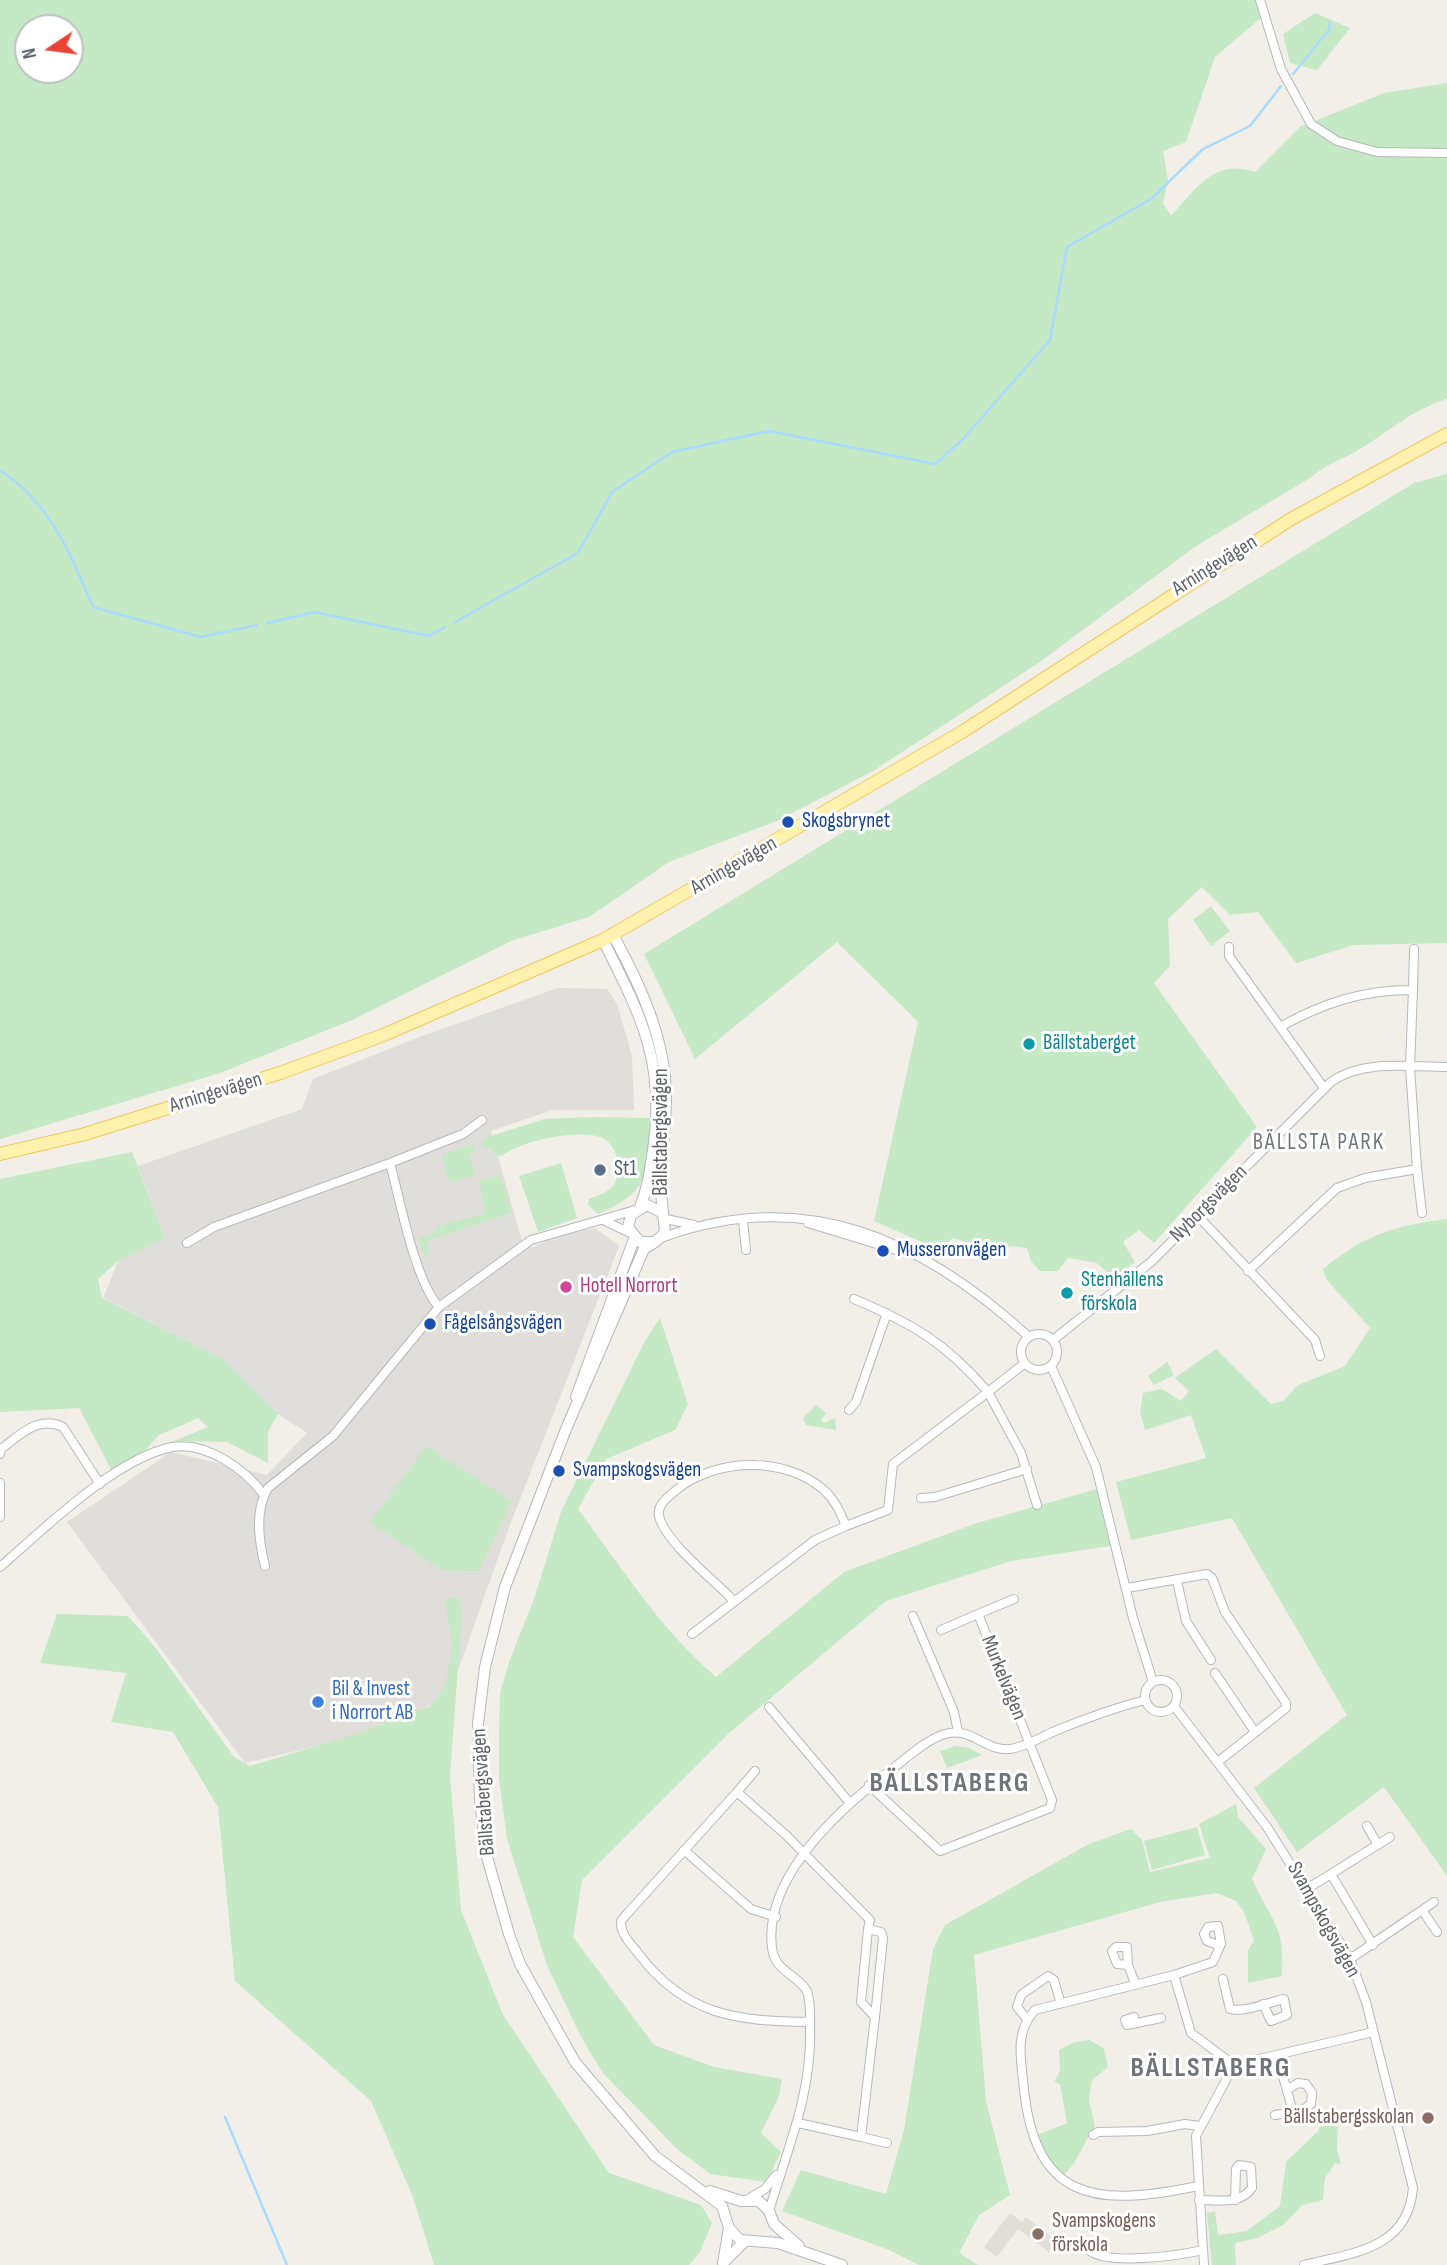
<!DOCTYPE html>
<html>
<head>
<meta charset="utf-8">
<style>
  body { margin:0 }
  #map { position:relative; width:1447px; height:2265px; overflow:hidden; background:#f1efe8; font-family:"Sofia Sans Condensed",sans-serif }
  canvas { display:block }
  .north { position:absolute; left:14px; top:14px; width:70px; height:70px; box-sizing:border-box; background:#fff; border:2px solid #bfc1c3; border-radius:50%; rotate:257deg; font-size:19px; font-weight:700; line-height:28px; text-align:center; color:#5f6368 }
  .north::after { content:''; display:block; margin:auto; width:24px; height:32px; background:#ea4335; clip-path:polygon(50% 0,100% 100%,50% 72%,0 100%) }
</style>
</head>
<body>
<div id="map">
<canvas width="1447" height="2265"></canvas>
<div class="north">N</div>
</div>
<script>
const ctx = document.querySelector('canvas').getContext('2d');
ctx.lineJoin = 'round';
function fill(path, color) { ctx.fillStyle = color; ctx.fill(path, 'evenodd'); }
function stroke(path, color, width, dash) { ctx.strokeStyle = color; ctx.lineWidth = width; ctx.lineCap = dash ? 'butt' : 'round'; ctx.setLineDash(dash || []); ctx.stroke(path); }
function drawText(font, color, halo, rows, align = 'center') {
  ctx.font = font + ' "Sofia Sans Condensed",sans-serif'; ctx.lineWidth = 6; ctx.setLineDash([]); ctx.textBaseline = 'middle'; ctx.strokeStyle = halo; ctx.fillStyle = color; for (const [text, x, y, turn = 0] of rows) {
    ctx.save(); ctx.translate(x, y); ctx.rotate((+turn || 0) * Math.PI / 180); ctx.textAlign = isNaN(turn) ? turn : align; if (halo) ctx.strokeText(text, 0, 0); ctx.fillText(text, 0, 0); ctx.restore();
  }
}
const industrial = new Path2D(`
  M558 988 607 989 617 1004 632 1056 634 1110H552L491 1131 522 1241 532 1248 551 1238 595 1228 619 1246 508 1530 449 1696 368 1734 245 1763 67 1522 171 1452 267 1475 307 1433 278 1414 223 1359 103 1298 118 1261 165 1238 138 1166 302 1109 313 1079 422 1036Z`);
const education = new Path2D(`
  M1010 2213 1022 2222 1026 2217 1057 2241 1049 2252 1018 2229 997 2257 984 2247Z`);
const green = new Path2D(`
  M0 0H1255L1262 17 1215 57 1186 142 1163 151 1168 180 1163 203 1171 216C1196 189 1214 158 1255 172L1300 127 1384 93 1447 83V399C1413 409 1387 433 1357 451 1341 460 1324 465 1310 478L1196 546 1037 664 873 771 779 820 669 862 589 917 511 941 352 1020 220 1073 0 1139ZM28 28H70V70H28Z
  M1315 13 1350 28 1317 70 1290 63 1283 34Z
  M1447 474V943L1354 945 1296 963 1258 912 1230 915 1202 887 1168 919 1170 966 1154 983 1257 1127 1154 1243 1139 1230 1123 1242 1135 1262 1114 1279 1097 1263 1068 1258 1058 1271H1040L1031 1261 1027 1248 1010 1246 998 1252 953 1238 938 1249 874 1221 918 1022 837 942 695 1059 644 954 1414 483Z
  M1211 906 1230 931 1211 946 1193 920Z
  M594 1117 650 1118C647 1173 653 1190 598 1214L588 1205 589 1199C597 1196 607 1193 613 1186 623 1172 618 1145 602 1138 581 1128 518 1141 502 1156L494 1154 491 1147 485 1149 481 1143 484 1138 545 1119Z
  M472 1144 475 1152 469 1154 475 1175 450 1183 441 1155Z
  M132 1152 165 1238 118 1261 98 1279 102 1298 223 1359 278 1414 268 1432V1463L227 1442 174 1441 208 1427 198 1418 159 1435 140 1456 112 1471 79 1408 0 1412V1179Z
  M561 1163 577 1218 538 1232 519 1176Z
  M500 1175 512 1213 427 1241 429 1253 424 1255 419 1238 437 1231 436 1227 485 1213 479 1181Z
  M1447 1219V1876L1384 1787 1297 1852 1254 1788 1347 1715 1232 1518 1131 1540 1116 1482 1206 1458 1191 1415 1145 1430 1140 1412 1143 1393 1162 1389 1181 1401 1189 1391 1175 1378 1216 1349 1271 1404 1283 1401 1298 1385 1345 1366 1370 1328 1326 1279 1323 1269C1366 1234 1393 1226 1447 1219Z
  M660 1318 688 1404 675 1430 606 1459 578 1509C621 1567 661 1630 716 1677L844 1572 977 1523 1097 1489 1110 1546 1011 1561 886 1601 729 1733 582 1880 573 1937 654 2045 714 2067 782 2079 779 2096 761 2133 781 2152 766 2182 710 2174 677 2149 603 2073 581 2037 547 1965 507 1839 499 1778V1733L500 1693 509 1662 534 1599 561 1512 644 1343Z
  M1167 1362 1174 1375 1154 1385 1148 1376Z
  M816 1405 826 1413 821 1420 824 1423 835 1418 836 1430 806 1425 803 1418Z
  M426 1446 512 1501 479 1571 442 1570 370 1523Z
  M459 1598 462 1611 450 1776 461 1910 503 2015 609 2173 701 2205 712 2223 700 2252 689 2265H434L413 2197 371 2101 235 1981 218 1807 173 1732 111 1722 126 1673 40 1663 57 1614 128 1616 155 1647 234 1757 250 1766 353 1735 430 1706 446 1684 452 1645 445 1599Z
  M956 1746 969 1748 982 1755 947 1768 940 1751Z
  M1236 1804 1238 1817 1266 1849 1252 1879C1272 1923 1285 1924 1282 1976L1248 1983V1951L1254 1940 1244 1912 1236 1901 1217 1893 1160 1902 974 1955 986 2101 1010 2195 979 2215 959 2253 978 2265H919L889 2250 782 2211 801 2170 886 2194 904 2130 933 1949 945 1925 1089 1844 1131 1829 1142 1840 1150 1872 1210 1858 1199 1824Z
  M1197 1827 1205 1855 1152 1870 1144 1841Z
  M1090 2040 1104 2049 1108 2067 1092 2080 1089 2100 1095 2126C1083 2143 1079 2161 1063 2176L1049 2161 1035 2136 1067 2123 1060 2084 1054 2082 1060 2071 1059 2050 1075 2042Z
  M1324 2115H1338L1337 2149 1341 2164 1335 2163 1325 2178 1323 2200 1302 2205 1283 2225 1257 2238 1235 2243 1236 2265H1212L1207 2213 1215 2211 1218 2235 1247 2231 1280 2206 1286 2162 1318 2131Z`);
const stream = new Path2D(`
  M1293 74 1329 30 1330 22
  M0 470C52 505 69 552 93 607L201 637 257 625
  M455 622 578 553 612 492 672 452 769 431 935 464 962 440 1050 340 1067 247 1151 199 1203 149 1250 126 1281 86
  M267 623 314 612 429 636 445 627
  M225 2117 287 2265`);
const minor = new Path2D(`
  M1260 0 1281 69 1311 124 1337 141 1377 152 1447 153
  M1229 947V956L1324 1088
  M1413 990 1414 949
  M390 1163 463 1134 482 1120
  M1417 1169 1422 1213
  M1197 1215 1315 1340 1320 1356
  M666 1219 694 1225
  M603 1220 630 1233
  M743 1221 746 1250
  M808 1223 909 1254
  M661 1238C805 1185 922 1239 1029 1337
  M187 1243 214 1227 390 1163C400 1200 415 1281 439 1307
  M1248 1271 1337 1188 1365 1178 1417 1169 1410 1067 1413 990C1363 990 1325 1002 1280 1027
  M854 1299C913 1324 945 1342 988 1392L1025 1363
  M1021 1352a18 18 0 1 1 36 0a18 18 0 1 1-36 0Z
  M1053 1340 1151 1262 1331 1082C1363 1059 1410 1067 1447 1067
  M1051 1366 1096 1467 1133 1618 1153 1682
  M849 1410 856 1402 887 1313
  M0 1454 1 1449C20 1435 38 1415 63 1427L100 1484
  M0 1483V1517
  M921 1498 935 1497 1027 1469
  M265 1566C259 1542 254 1511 268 1488L333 1436 439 1307 531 1240 635 1210
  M0 1567C44 1529 114 1459 172 1447 206 1441 245 1469 264 1495
  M1177 1581 1186 1621 1211 1660
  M1127 1588 1207 1574 1212 1578 1225 1612 1286 1703V1708L1219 1761
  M733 1600C714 1580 665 1542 659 1516 657 1505 667 1498 675 1491 714 1458 784 1455 824 1490 835 1500 840 1512 846 1526L888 1510 893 1464 988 1392 1021 1453 1037 1505
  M913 1616 954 1712 958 1732
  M941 1630 978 1614
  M692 1634 815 1540 846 1526
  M1215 1673 1255 1732
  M1145 1696a16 16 0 1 1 32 0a16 16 0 1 1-32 0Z
  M1174 1706 1267 1827 1350 1959 1366 2002 1413 2188C1408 2250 1351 2253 1304 2265
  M769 1707 850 1803
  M755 1771 737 1792 786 1835 870 1920 868 1929 861 2002 875 2017 883 1938 881 1932 868 1929
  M869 1785 940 1851 1050 1808 1052 1800 978 1614 1014 1599
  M737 1792 626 1915 621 1921C620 1934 631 1944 638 1953 685 2016 737 2021 810 2022
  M1367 1826 1378 1845
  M684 1850 751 1909 776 1917
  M1308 1888 1331 1874
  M1422 1910 1437 1932
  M1373 1945 1331 1874 1390 1837
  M1350 1959 1434 1902
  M1128 1965 1117 1964 1112 1951 1116 1947H1127L1128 1965 1135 1983
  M1174 1975 1213 1962 1221 1944 1218 1926 1208 1927 1204 1934 1207 1941 1218 1945
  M1223 1979 1230 2009C1244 2013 1269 2002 1284 1999L1287 2015 1271 2021 1263 2004
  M875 2017 861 2137 887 2143
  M1027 2019 1017 2007 1021 1995 1048 1976 1054 1980 1060 2001
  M1134 2024V2017L1125 2020 1127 2025 1161 2018
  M1288 2089 1298 2083 1306 2084 1312 2093 1311 2104 1301 2111 1293 2112
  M1275 2115 1293 2112 1277 2055
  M798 2123 861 2137
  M1093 2135 1098 2132 1147 2131 1185 2124 1199 2126
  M1198 2186C1093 2208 1033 2201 1023 2080 1020 2053 1016 2031 1035 2010L1174 1975 1191 2033 1234 2065
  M748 2199 765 2189 776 2175
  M1199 2200C1217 2200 1240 2205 1252 2188L1251 2167 1239 2165 1236 2169 1235 2200
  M769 2211C787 2150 812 2094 810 2029 810 2016 811 2003 807 1991 797 1974 775 1972 772 1948 763 1875 844 1805 896 1766 910 1755 928 1739 945 1734 971 1726 986 1752 1010 1749 1025 1747 1041 1737 1055 1731 1084 1719 1114 1708 1145 1700
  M1090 2251C1109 2265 1177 2256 1203 2250
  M1204 2265 1196 2136 1234 2065 1373 2032`);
const tertiary = new Path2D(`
  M613 935C641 986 667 1042 666 1101 665 1139 658 1176 663 1213
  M603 940C641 1016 666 1062 653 1150 650 1169 648 1188 640 1207
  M654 1242H640L628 1227 631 1215 647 1205 663 1213 665 1232C660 1240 652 1244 644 1249L566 1429 505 1587 485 1667 478 1723 480 1800 487 1857 509 1934 520 1964 575 2062 655 2156 722 2206 729 2228 740 2240 778 2243 842 2265
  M576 1397 634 1239
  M710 2191 741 2201H759L769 2211 774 2224 799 2246
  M723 2263 729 2228
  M723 2263 744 2242`);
const primary = new Path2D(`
  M0 1154 85 1134 280 1073 381 1036 603 940 962 732 1291 519 1447 434`);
const markers = [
  [788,822,7,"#1a4fb4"],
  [1029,1044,7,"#0f9aa8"],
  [600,1170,7,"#5c6f8a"],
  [883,1251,7,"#1a4fb4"],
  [566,1287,7,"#d1479c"],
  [1067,1293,7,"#0f9aa8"],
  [430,1324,7,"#1a4fb4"],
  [559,1471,7,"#1a4fb4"],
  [318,1702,7,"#3f7fe0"],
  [1428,2118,7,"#8d6e63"],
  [1038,2234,7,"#8d6e63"]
];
const streetNames = [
  ["Arningevägen",1215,566,-32],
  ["Arningevägen",734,866,-30],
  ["Arningevägen",216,1093,-17],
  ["Bällstabergsvägen",662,1132,-90],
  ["Nyborgsvägen",1209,1204,-45],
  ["Murkelvägen",1003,1678,68],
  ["Bällstabergsvägen",484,1792,-94],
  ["Svampskogsvägen",1323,1920,61]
];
const transitNames = [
  ["Skogsbrynet",802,822],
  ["Musseronvägen",897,1251],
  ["Fågelsångsvägen",444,1324],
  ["Svampskogsvägen",573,1471]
];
const cultureNames = [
  ["Bällstaberget",1043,1044],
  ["Stenhällens",1081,1281],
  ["förskola",1081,1305]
];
const serviceNames = [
  ["St1",614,1170]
];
const hotelNames = [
  ["Hotell Norrort",580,1287]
];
const shopNames = [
  ["Bil & Invest",332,1690],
  ["i Norrort AB",332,1714]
];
const educationNames = [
  ["Bällstabergsskolan",1414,2118],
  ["Svampskogens",1052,2222,"left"],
  ["förskola",1052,2246,"left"]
];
const neighbourhoodNames = [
  ["BÄLLSTA PARK",1319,1143]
];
const districtNames = [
  ["BÄLLSTABERG",950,1784],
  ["BÄLLSTABERG",1211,2069]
];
fill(industrial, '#e0deda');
fill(education, '#e1ded6');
fill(green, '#c5e8c5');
stroke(stream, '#aadaff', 2.5);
stroke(minor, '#b5b8bc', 10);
stroke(tertiary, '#b5b8bc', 12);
stroke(primary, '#f2c960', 14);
stroke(minor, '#fff', 8);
stroke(tertiary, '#fff', 10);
stroke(primary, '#fff2af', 12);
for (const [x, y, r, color] of markers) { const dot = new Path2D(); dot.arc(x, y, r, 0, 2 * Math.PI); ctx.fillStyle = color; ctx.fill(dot); stroke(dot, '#fff', 2.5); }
drawText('21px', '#5f6368', '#fff', streetNames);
drawText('21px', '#164399', '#fff', transitNames, 'left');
drawText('21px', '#0d838f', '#fff', cultureNames, 'left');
drawText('21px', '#4e5e75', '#fff', serviceNames, 'left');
drawText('21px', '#b23c85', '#fff', hotelNames, 'left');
drawText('21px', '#366cbe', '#fff', shopNames, 'left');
drawText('21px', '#785e54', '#fff', educationNames, 'right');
ctx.letterSpacing = '2px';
drawText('23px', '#70757a', '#fff', neighbourhoodNames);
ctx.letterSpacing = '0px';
ctx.letterSpacing = '2px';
drawText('bold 28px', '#70757a', '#fff', districtNames);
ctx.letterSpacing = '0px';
</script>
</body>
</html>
